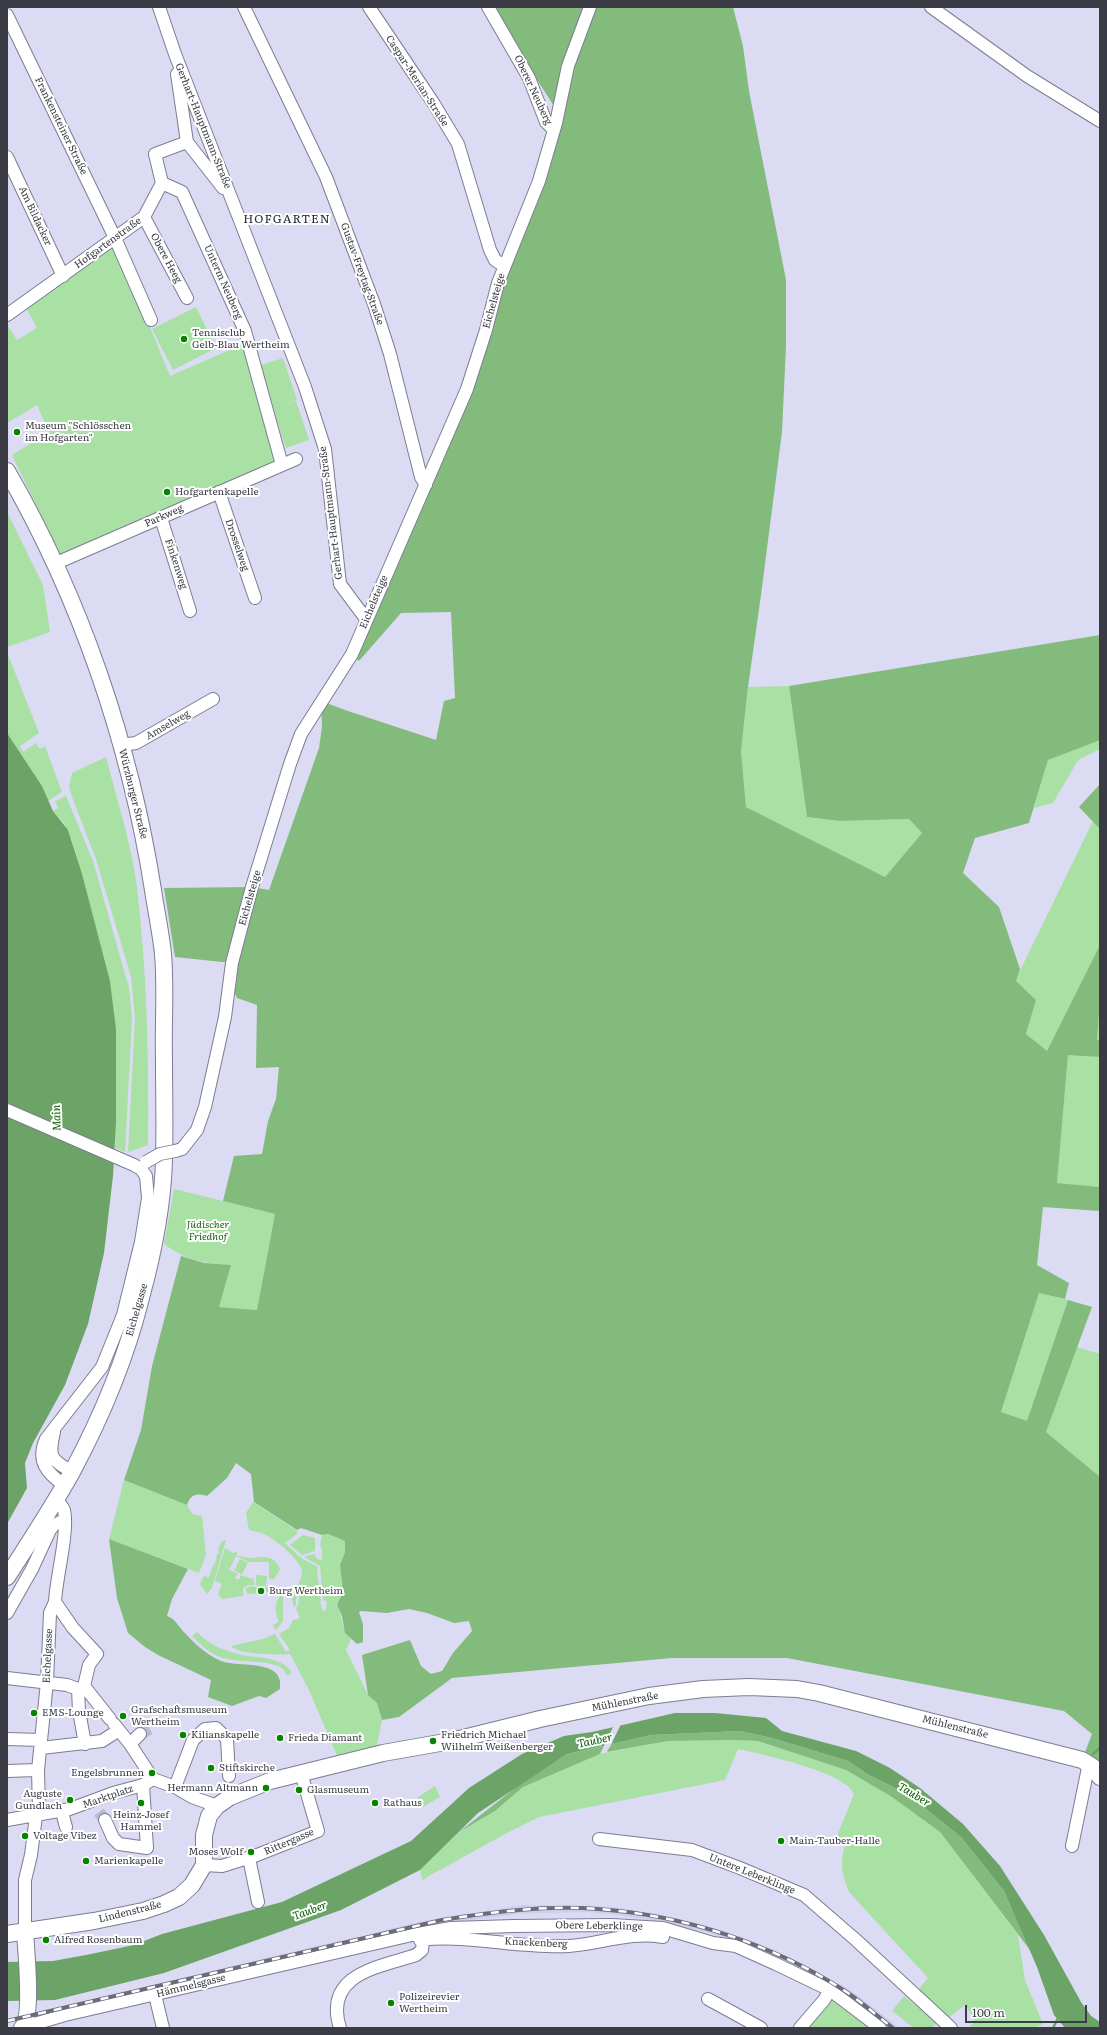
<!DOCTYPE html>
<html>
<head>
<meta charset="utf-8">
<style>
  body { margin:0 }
  #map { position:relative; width:1107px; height:2035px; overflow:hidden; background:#dbdbf4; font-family:Literata,serif }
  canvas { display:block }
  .frame { position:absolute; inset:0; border:8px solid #3b3b45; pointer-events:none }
  .scale { position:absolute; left:965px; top:2005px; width:122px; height:18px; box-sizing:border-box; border:2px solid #3b3b45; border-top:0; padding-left:5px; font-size:12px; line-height:14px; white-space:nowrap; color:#3b3b45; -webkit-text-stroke:3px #fff; paint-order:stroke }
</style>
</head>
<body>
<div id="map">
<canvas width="1107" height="2035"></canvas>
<div class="frame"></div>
<div class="scale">100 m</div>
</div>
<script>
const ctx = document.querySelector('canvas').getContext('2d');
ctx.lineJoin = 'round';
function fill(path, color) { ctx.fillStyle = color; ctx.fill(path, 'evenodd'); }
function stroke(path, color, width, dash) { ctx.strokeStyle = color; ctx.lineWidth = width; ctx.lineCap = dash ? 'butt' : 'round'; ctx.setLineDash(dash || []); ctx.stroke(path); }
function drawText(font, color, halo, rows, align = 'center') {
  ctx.font = font + ' Literata,serif'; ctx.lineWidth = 4; ctx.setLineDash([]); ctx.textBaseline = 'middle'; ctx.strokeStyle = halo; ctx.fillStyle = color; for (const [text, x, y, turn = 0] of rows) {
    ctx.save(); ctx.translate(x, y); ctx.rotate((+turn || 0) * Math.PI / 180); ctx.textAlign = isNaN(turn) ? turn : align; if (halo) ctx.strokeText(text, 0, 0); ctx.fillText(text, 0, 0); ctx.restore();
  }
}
const built = new Path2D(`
  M523 1905 614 1907 705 1925 745 1938 782 1955 849 1989 900 2028H888L860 2007 742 1945 706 1932 620 1915 586 1912 517 1914 451 1923 368 1939 369 1934 423 1921Z
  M356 1937 354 1943 39 2018 38 2012Z`);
const green = new Path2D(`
  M115 242 170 376 248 342 282 465 61 557 12 455 49 432 37 405 7 423V324L17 340 37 328 26 308Z
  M196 307 216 348 173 370 152 329Z
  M283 358 297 400 279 406 296 401 309 440 286 448 259 366Z
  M7 512 43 585 50 632 7 647Z
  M7 652 39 733 20 746 23 752 36 743 40 749 45 746 62 792 48 801 42 786 7 733Z
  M789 686 807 817 840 821 909 819 922 833 885 877 746 807 741 751 748 687Z
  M1100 739V749L1078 760 1053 803 1034 808 1048 760Z
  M106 757C117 800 131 842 137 887 147 972 149 1059 148 1145L128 1152 135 1018 131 977 96 859 72 797 69 787 72 773Z
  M66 796 93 861 129 988 132 1018 125 1152 115 1148 116 1029 110 981 72 840 64 823 53 811 58 808 55 801Z
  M1093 821 1100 829V945L1047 1052 1026 1034 1036 1000 1015 981Z
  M1099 998H1100V1040H1097Z
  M1068 1054 1100 1057V1187L1057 1183Z
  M174 1189 275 1214 257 1310 219 1307 231 1265C202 1263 188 1261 164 1244Z
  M1039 1293 1068 1300 1027 1422 1001 1412Z
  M1077 1347 1100 1354V1477L1046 1432Z
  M124 1480 187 1505 192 1514 202 1516 206 1555 199 1573 109 1539Z
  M253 1502 297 1531V1534L285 1543 301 1558 318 1567 317 1574 321 1593 319 1595 321 1600 320 1603 323 1611 326 1610 327 1601 323 1600 320 1566 304 1557 314 1554 317 1559 322 1560V1549L320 1546 322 1535 328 1534 345 1541V1552L340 1565 343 1592 337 1605C342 1616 342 1630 351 1639L346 1650 368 1695 377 1703 382 1720 376 1749 338 1758 309 1690 290 1654C277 1655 240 1655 231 1646L263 1639 275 1634 286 1652 290 1650 279 1634 289 1628 293 1620 300 1618 296 1608 298 1605 301 1587 296 1598V1605L294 1607 291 1596C295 1589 301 1582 302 1574 304 1562 274 1538 264 1534 259 1532 254 1531 249 1530L246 1513Z
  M303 1535 315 1538V1551L302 1555 290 1545Z
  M226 1540 212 1588 207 1594 200 1584 204 1576 209 1578 213 1565 215 1564 217 1554 219 1553 218 1550 221 1542Z
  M225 1548 233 1553 237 1552V1556C242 1556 248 1559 253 1558 265 1556 275 1556 280 1569L274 1580 269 1578V1562H249L236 1556 229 1570 238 1574 235 1577 236 1579H240V1575L253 1579 255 1585H248L243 1588V1596L222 1599 218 1594 222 1584 215 1581Z
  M240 1559 248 1563 242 1574 234 1571Z
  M256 1575 267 1576 266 1585 262 1587 256 1585Z
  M251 1586 264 1589 267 1586 272 1587 269 1592 248 1594 245 1589Z
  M283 1593V1621L276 1630 273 1625 279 1622C274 1612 274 1600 283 1593Z
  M197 1632C209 1644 222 1650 238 1654 257 1659 281 1655 292 1673L287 1676C286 1673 284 1670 282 1668 269 1659 235 1664 217 1656 207 1651 200 1644 192 1636Z
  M733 1740 758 1741 846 1770 892 1797 940 1832 1018 1935 1025 1980 1043 2024 1034 2028H969L975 2020 965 2005 944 2021 915 1994 928 1978 849 1892C842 1875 839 1861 846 1843L838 1839 837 1836 854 1794C846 1772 761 1754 738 1749L725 1780 539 1817 505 1834 427 1877 423 1881 420 1870 459 1832 495 1811 523 1787 600 1754 668 1741Z
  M435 1786 440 1797 421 1808 418 1797Z
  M830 1990 878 2028H812L806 2023Z
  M904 1996 937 2022 932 2028H914L892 2011Z`);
const forest = new Path2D(`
  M490 7H733L743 46 749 91 786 280V346L782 432 761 595 748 687 741 751 746 807 885 877 922 833 909 819 840 821 807 817 789 686 1100 635V740L1048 760 1029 823 975 838 963 873 999 907 1020 969 1016 981 1036 1000 1026 1034 1047 1051 1100 945V998L1097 1040H1100V1057L1068 1055 1057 1183 1100 1187V1211L1043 1207 1037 1265 1069 1283 1065 1299 1039 1293 1001 1412 1027 1421 1068 1300 1092 1307 1046 1432 1100 1477V1771L1082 1760 1092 1734 1064 1711 787 1658H672L452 1678 399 1717 382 1720 377 1703 368 1695 362 1655 410 1640 421 1666 431 1674 442 1671 453 1653 472 1631 469 1621 454 1623 427 1613 409 1609 387 1613 361 1611 359 1612 363 1624V1642L357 1644 345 1633 342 1616 337 1605 343 1592 340 1565 345 1552V1541L328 1534 322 1535 301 1528 297 1530 254 1502 251 1474 236 1463 227 1478 207 1496C197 1493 191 1494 187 1505L124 1480 141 1430 152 1366 181 1256 204 1263 231 1265 219 1307 257 1310 275 1214 223 1201 234 1156 262 1154 268 1121 276 1099 279 1067 256 1068 257 1005 237 998 229 980 232 963 175 957 164 888 252 887 269 890 319 748 322 727 321 701 345 710 436 740 444 701 455 698 451 612 401 613 359 661 352 654 450 431 526 202 554 106Z
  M1100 784V829L1079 807Z
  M109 1539 188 1569 172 1599 167 1616C175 1619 177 1624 182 1630 194 1643 205 1654 221 1661 239 1668 285 1658 280 1689L266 1698 259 1696 232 1706 208 1697 211 1680 158 1655 145 1647 128 1633 117 1598Z
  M740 1731 772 1738 848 1761 869 1775 895 1788 921 1805 961 1837 1004 1891 1030 1950 940 1832 892 1797 846 1770 758 1741 733 1740 668 1741 607 1752 611 1744 651 1735Z
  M604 1746 600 1754 523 1787 495 1811 459 1832 519 1785 567 1754Z`);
const water = new Path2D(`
  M7 733 42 786 53 811 68 830 82 874 110 981 116 1029V1122L113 1176 104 1253 88 1324 65 1385 33 1443 25 1463 27 1488 7 1524Z
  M675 1713H715L766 1718 782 1731 856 1751 890 1768 920 1788 963 1824 1000 1866 1044 1935 1081 2002 1091 2016 1100 2022V2028H1065L1054 2015 1037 1967 1004 1891 961 1837 921 1805 895 1788 869 1775 848 1761 772 1738 740 1731 651 1735 567 1754 478 1813 420 1870 341 1910 164 1973 55 2000 7 2001V1962L53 1961 86 1955 134 1945 162 1934 282 1902 411 1841 469 1788 522 1754 564 1736 592 1732Z`);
const pier = new Path2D(`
  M621 1724 610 1747 603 1748 614 1725Z`);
const stream = new Path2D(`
  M1093 1754 1100 1748
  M1053 2028 1059 2016`);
const minorTunnel = new Path2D(`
  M140 1734 150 1729
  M99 1812 105 1820`);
const minor = new Path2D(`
  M159 7 175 54 305 387 325 449 340 584 366 619
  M244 7 326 177 374 304 390 354 421 477 426 485
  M369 7 434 104 458 144 490 250 495 260 504 266
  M488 7 529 78 546 122 554 130
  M931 7 1027 76 1100 121
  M7 15 115 238 151 320
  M177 74 187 142 223 188
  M7 157 63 276
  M162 183 182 192 245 331 282 465
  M144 217 187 298
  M7 315 144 217 162 183 155 154 187 142
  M219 492 255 598
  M161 518 190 611
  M54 564 296 459
  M121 745 136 743 213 699
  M7 1110 134 1165 141 1169 146 1176 148 1198 141 1242 123 1315 102 1367 46 1439C36 1461 47 1473 64 1485
  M175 1151 182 1149 197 1130 205 1107 225 1017 232 963 252 887 290 764 301 734 352 654 467 389 486 330 498 283 539 181 556 123 568 66 590 7
  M54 1432C48 1458 51 1459 72 1472
  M55 1602 73 1628 97 1654 89 1665 84 1686 110 1719
  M7 1613 32 1569 50 1530 54 1525 64 1520
  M7 1678 67 1685 78 1689 84 1686
  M78 1689 79 1711 85 1744
  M114 1724 130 1744 153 1779
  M7 1739 41 1740
  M130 1744 140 1734
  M41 1748 102 1741 119 1730
  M7 1771 38 1770
  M153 1779 175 1787 192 1797 217 1806
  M175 1787 193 1740 205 1729 216 1728 227 1739 229 1776
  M62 1812 66 1827
  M7 1820 70 1809 113 1793 143 1785 153 1779
  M105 1820 113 1838 119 1844 147 1848 143 1785
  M599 1839 692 1850 740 1868 804 1895 856 1940 951 2028
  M1072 1846 1089 1763
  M249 1858 258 1902
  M204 1865 222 1866 257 1855 318 1831 301 1773
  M25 1932V1880L31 1855 36 1816 39 1810 38 1770 47 1682 50 1613 55 1602C56 1578 69 1531 64 1510 62 1505 59 1503 56 1501
  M420 1940C470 1934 520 1949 569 1946 600 1944 631 1931 663 1937
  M155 1995 163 2028
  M708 1999 761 2028
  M24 2027 65 2015 412 1935 451 1928 514 1926 611 1925 663 1928 713 1943 736 1946 776 1964 830 1990 880 2028
  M340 2028C323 1974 379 1967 416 1955L422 1950 423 1940
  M800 2028 824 2000 830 1990`);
const major = new Path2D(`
  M7 471C81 599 130 744 153 890 156 911 161 933 163 954 166 989 163 1025 164 1060 164 1093 165 1126 164 1159 163 1205 153 1254 141 1298 126 1358 101 1418 72 1472 52 1508 29 1543 7 1577
  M7 1934 94 1921 143 1911 164 1904 179 1897 192 1885 204 1865V1835L209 1816 217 1806 230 1797 270 1781 383 1753 451 1741 540 1719 649 1696 703 1689 749 1687 797 1689 819 1693 1082 1760 1093 1767 1100 1777
  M22 2028C33 2017 26 1950 25 1932`);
const rail = new Path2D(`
  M7 2021 442 1920C493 1912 545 1905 598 1909 683 1915 773 1944 845 1991 862 2002 877 2016 893 2028`);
const minorBridge = new Path2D(`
  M146 1162 160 1154 175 1151`);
const markers = [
  [184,339,4,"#078300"],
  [17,432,4,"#078300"],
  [167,492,4,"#078300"],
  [261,1591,4,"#078300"],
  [34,1713,4,"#078300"],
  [123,1716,4,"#078300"],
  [183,1735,4,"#078300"],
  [280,1738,4,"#078300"],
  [433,1741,4,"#078300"],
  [211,1768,4,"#078300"],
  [152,1773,4,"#078300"],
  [266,1788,4,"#078300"],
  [299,1790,4,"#078300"],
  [70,1800,4,"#078300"],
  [141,1803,4,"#078300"],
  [375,1803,4,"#078300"],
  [25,1836,4,"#078300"],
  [781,1841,4,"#078300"],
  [251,1852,4,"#078300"],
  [86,1861,4,"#078300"],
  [46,1940,4,"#078300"],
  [391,2003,4,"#078300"]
];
const streetNames = [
  ["Caspar-Merian-Straße",417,81,57],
  ["Oberer Neuberg",533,90,65],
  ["Frankensteiner Straße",61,126,64],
  ["Gerhart-Hauptmann-Straße",203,126,68],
  ["Am Bildacker",35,216,65],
  ["Hofgartenstraße",108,243,-36],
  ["Obere Heeg",166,258,62],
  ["Gustav-Freytag-Straße",362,274,70],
  ["Unterm Neuberg",223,282,66],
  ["Eichelsteige",494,301,-74],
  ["Gerhart-Hauptmann-Straße",331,513,-97],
  ["Parkweg",164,516,-24],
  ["Drosselweg",237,545,71],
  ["Finkenweg",176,564,72],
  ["Eichelsteige",374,602,-67],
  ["Amselweg",168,725,-30],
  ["Würzburger Straße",133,794,76],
  ["Eichelsteige",250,898,-74],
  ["Eichelgasse",137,1310,-74],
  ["Eichelgasse",48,1656,-87],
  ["Mühlenstraße",625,1702,-11],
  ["Mühlenstraße",955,1727,14],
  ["Marktplatz",108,1797,-19],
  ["Rittergasse",289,1842,-23],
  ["Untere Leberklinge",752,1874,22],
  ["Lindenstraße",130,1912,-14],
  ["Obere Leberklinge",599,1926,1],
  ["Knackenberg",536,1943,3],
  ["Hämmelsgasse",191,1986,-14]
];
const poiNames = [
  ["Tennisclub",192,333],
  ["Gelb-Blau Wertheim",192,345],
  ["Museum \"Schlösschen",25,426],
  ["im Hofgarten\"",25,438],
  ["Hofgartenkapelle",175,492],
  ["Burg Wertheim",269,1591],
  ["Grafschaftsmuseum",131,1710],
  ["Wertheim",131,1722],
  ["EMS-Lounge",42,1713],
  ["Kilianskapelle",191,1735],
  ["Friedrich Michael",441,1735],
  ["Wilhelm Weißenberger",441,1747],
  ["Frieda Diamant",288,1738],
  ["Stiftskirche",219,1768],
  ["Engelsbrunnen",144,1773,"right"],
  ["Hermann Altmann",258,1788,"right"],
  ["Glasmuseum",307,1790],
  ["Auguste",62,1794,"right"],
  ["Gundlach",62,1806,"right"],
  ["Rathaus",383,1803],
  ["Heinz-Josef",141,1815,"center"],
  ["Hammel",141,1827,"center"],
  ["Voltage Vibez",33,1836],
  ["Main-Tauber-Halle",789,1841],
  ["Moses Wolf",243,1852,"right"],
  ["Marienkapelle",94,1861],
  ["Alfred Rosenbaum",54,1940],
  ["Polizeirevier",399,1997],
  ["Wertheim",399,2009]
];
const parkNames = [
  ["Jüdischer",208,1225],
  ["Friedhof",208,1237]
];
const waterNames = [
  ["Main",57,1118,-91],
  ["Tauber",595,1741,-12],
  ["Tauber",914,1795,31],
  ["Tauber",310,1911,-20]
];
const quarterNames = [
  ["HOFGARTEN",287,219]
];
fill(built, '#cfceee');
fill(green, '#a9e0a3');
fill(forest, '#83bb7d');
fill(water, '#6ca366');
fill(pier, '#dbdbf4');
stroke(stream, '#6ca366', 2.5);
stroke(minorTunnel, '#bbbbd1', 12, [12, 6]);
stroke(minor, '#7c7c92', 14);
stroke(major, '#7c7c92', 18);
stroke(minor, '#fff', 12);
stroke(major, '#fff', 16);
stroke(rail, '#6b6b79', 4);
stroke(rail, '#fff', 2.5, [8]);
stroke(minorBridge, '#7c7c92', 14, []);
stroke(minorBridge, '#fff', 12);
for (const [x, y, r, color] of markers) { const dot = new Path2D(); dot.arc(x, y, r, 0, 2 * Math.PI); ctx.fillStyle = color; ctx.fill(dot); stroke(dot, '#fff', 1.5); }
drawText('10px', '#3b3b45', '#fff', streetNames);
drawText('10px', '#3b3b45', '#fff', poiNames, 'left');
drawText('italic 10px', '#176411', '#fff', parkNames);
drawText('italic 11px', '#035900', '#fff', waterNames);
ctx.letterSpacing = '1px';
drawText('12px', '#28283a', '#fff', quarterNames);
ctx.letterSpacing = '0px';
</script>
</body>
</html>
